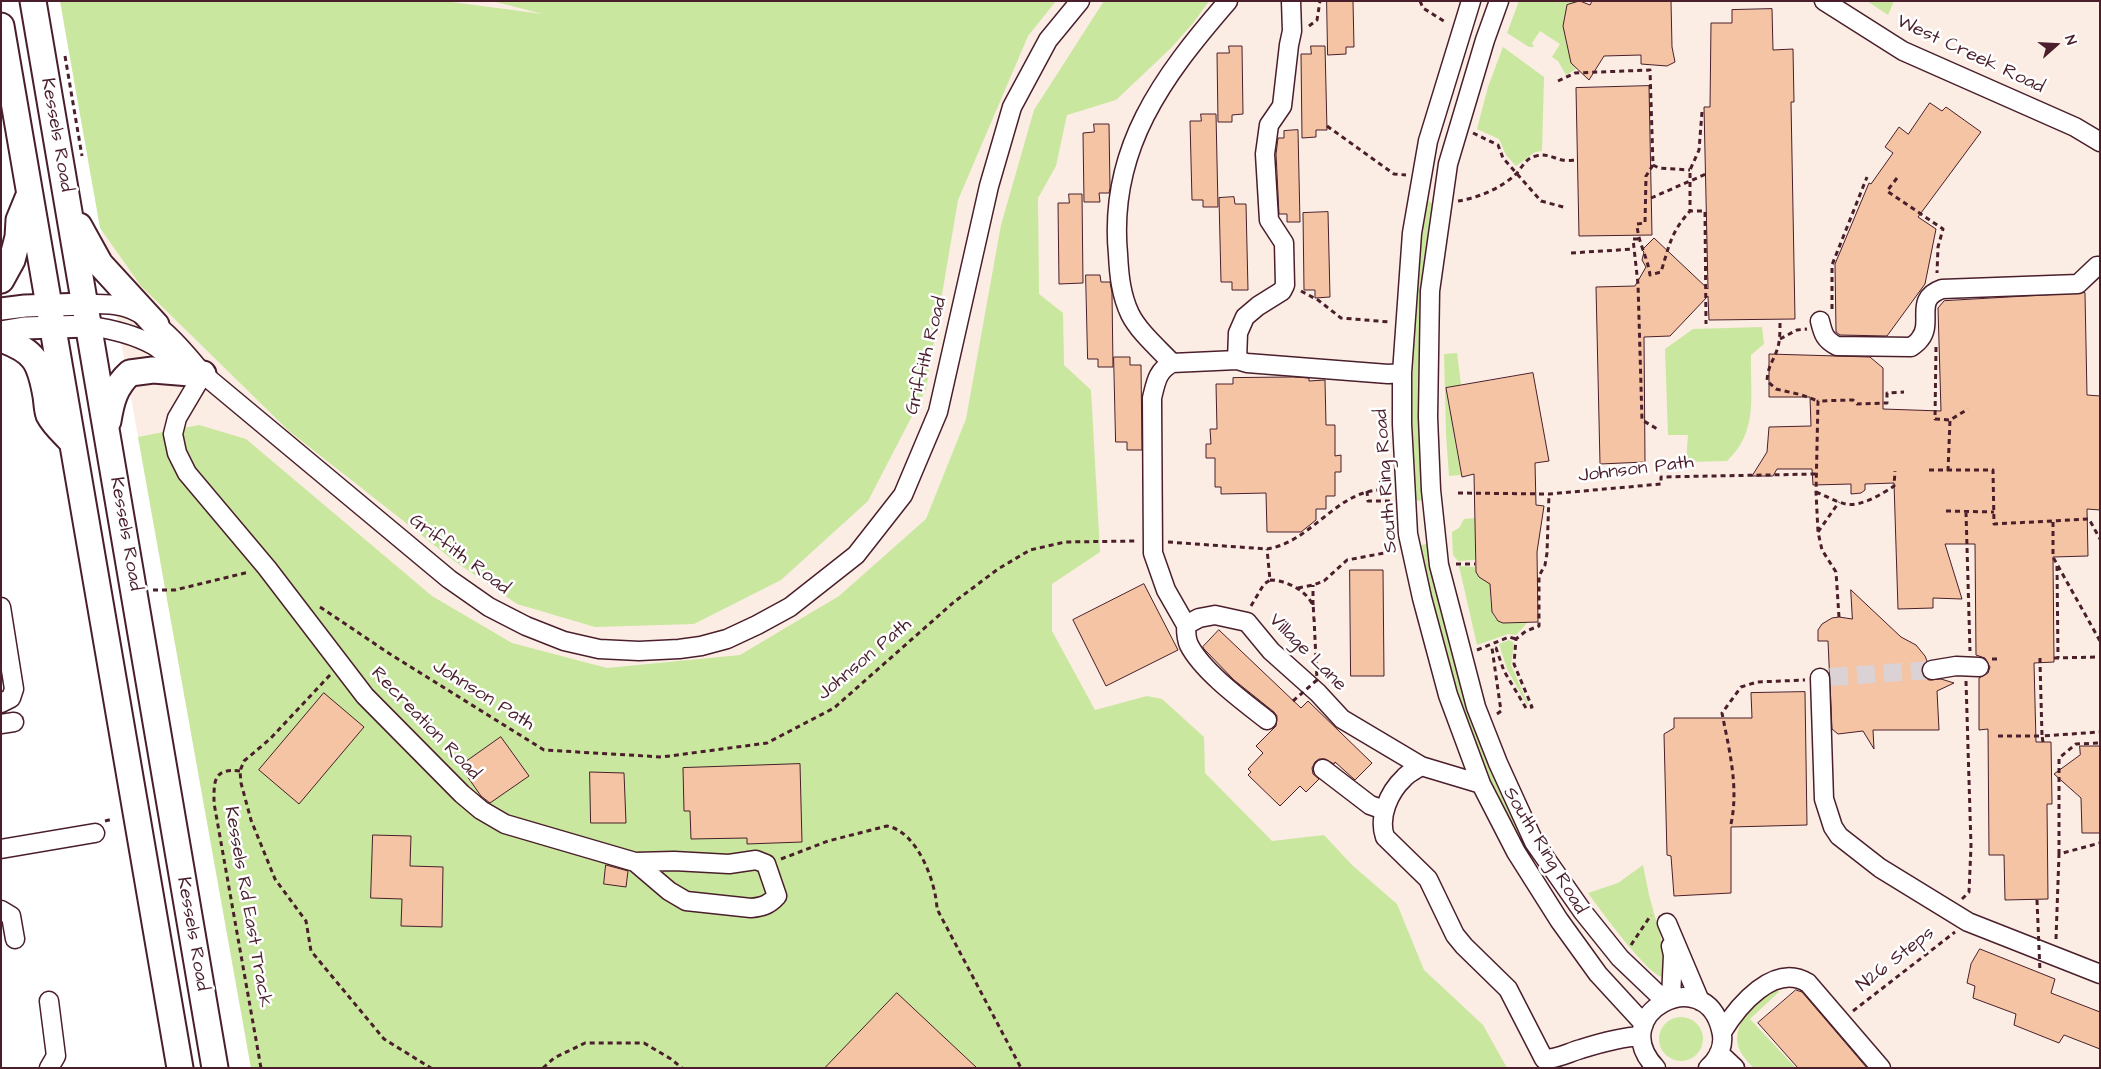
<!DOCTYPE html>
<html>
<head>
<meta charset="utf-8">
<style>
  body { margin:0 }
  #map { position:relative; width:2101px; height:1069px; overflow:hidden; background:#fff; font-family:"Architects Daughter",sans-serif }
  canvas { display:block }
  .frame { position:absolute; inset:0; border:2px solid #4a1f2b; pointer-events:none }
  .north { position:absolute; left:2031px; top:20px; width:50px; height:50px; -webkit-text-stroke:4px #fff; paint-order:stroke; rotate:71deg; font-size:14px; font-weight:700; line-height:20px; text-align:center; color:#4a1f2b }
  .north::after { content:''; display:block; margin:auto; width:18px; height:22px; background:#4a1f2b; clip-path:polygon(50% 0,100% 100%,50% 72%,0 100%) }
</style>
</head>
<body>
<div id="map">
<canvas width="2101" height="1069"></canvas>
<div class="frame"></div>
<div class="north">N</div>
</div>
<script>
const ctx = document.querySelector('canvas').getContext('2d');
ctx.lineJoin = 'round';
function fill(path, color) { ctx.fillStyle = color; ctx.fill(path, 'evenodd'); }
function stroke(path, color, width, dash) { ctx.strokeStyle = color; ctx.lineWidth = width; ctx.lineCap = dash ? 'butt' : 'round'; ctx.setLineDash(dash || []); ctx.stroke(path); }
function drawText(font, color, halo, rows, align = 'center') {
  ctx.font = font + ' "Architects Daughter",sans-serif'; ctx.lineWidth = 5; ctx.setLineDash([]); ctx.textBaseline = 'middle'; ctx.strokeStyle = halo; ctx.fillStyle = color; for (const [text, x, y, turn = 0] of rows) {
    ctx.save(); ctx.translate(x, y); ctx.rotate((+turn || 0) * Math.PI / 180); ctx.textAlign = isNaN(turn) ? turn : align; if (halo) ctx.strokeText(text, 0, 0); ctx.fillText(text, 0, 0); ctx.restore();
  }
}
const built = new Path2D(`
  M60 1H2100V1068H251Z`);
const green = new Path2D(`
  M60 1H444L543 14 492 1H1056L1028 36 958 200 926 389 868 501 781 580 694 624 595 627 517 604 453 560 289 431 141 286 100 228Z
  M1104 1H1209L1194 22 1171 48 1116 100 1067 115 1056 166 1038 198 1039 294 1063 313 1064 365 1091 390 1100 552 1052 584V631L1095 710 1147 696 1162 699 1204 737 1205 773 1272 841 1324 835 1352 865 1397 904 1424 970 1483 1025 1507 1068H251L138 437 199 425 246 439 432 596 512 643 607 668 740 655 839 596 926 519 966 419 1001 225 1034 110Z
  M1519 1H1580L1567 6 1563 26 1571 63 1576 69 1566 75 1558 61 1552 57 1560 44 1540 31 1532 43 1534 47H1529L1507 33Z
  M1867 1H1894L1888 15Z
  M1503 47 1544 77 1542 151 1535 152 1516 166 1506 155 1499 139 1477 129 1488 87Z
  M1429 201 1434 205C1425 269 1418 333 1419 399 1419 432 1423 465 1425 498L1419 501 1416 500C1406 400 1409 300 1425 202Z
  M1762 327 1764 344 1751 355C1750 395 1759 431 1727 461L1686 462 1688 435H1668L1665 349 1693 329Z
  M1457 353 1461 385 1446 388 1461 475 1449 476 1446 434 1444 354Z
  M1475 518V560L1458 561 1453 555 1452 532 1459 528 1464 519Z
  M1431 543 1438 582 1539 857 1530 863C1515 833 1499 803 1484 772 1452 700 1437 622 1421 545Z
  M1459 566 1475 567 1479 577 1490 583C1492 621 1487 623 1527 623L1516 635 1508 634 1477 645Z
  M1509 640 1514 643 1511 665 1528 704 1527 705 1507 669 1499 644Z
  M1643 865 1649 895 1665 953 1663 977C1649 977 1599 908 1588 893L1618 883Z
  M1777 988 1779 992 1750 1019 1796 1068H1754C1737 1051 1732 1041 1743 1018L1741 1012Z
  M1659 1039a22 22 0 1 1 44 0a22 22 0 1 1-44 0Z`);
const building = new Path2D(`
  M1327 1H1353L1354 47H1346V54L1328 55Z
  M1580 1 1590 5 1592 1H1671L1672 47 1675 62 1667 66 1641 64V55L1604 56 1589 80 1571 63 1563 26 1567 5Z
  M1772 9 1773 50 1793 49 1794 102H1791L1795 319 1709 320 1708 296 1670 336 1644 337 1645 462 1600 464 1596 287 1635 286 1646 267 1642 260 1644 252 1642 250 1654 238 1708 289 1704 107H1710L1711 23H1732V10Z
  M1229 46H1242L1243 114 1232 115V122H1218L1217 53H1229Z
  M1311 46H1325L1327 130H1316V137L1302 138 1301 54H1311Z
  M1649 86 1652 235 1579 236 1576 88Z
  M1930 103 1942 111 1946 107 1981 132 1918 217 1936 229 1925 284 1887 336 1840 335 1836 332 1835 264 1869 183 1871 184 1893 153 1885 147 1899 127 1908 134Z
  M1201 114H1216L1218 207H1203V200H1192L1190 121H1201Z
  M1094 124H1109L1110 188 1109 193H1099L1100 202H1084L1083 133 1094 132Z
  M1298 130 1300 222H1287V214H1279L1276 154 1278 138H1284V131Z
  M1069 194H1082L1083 283 1059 284 1058 203H1069Z
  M1234 197 1235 204H1246L1248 290H1232V282H1221L1219 198Z
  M1328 212 1330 297 1315 298V290H1304L1303 213Z
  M1086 275H1100L1101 282H1110L1112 293 1113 367H1098V359H1088Z
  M2085 293 2087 395 2100 396V510L2087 509 2088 556 2053 557 2054 662 2034 663 2036 742H2051L2052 804H2047L2048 899 2005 900 2004 855H1989L1988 729 1979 730V678L1988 673 1990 667 1985 658 1976 655 1975 544H1945L1962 599 1933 598V608L1898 609 1894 483 1865 484V490L1861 493 1851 494V484L1813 485 1812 469H1777L1773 476H1752L1767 452 1769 427 1811 426 1810 397H1769V354L1870 357 1883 368V409L1941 411 1938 308 1944 301Z
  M1114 357H1130V365H1141L1142 450H1127V442H1116Z
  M1533 373 1549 461 1535 463 1536 505 1544 506 1537 552 1538 622 1503 623 1498 621 1492 612 1490 584 1479 577 1476 572 1474 474 1462 477 1446 388Z
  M1294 377 1309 378V381L1325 380 1326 425H1335V456L1341 455V472H1335V496H1326V509H1316V520L1301 532H1267L1266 493 1221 494V487H1215V458H1206V444H1211L1210 429H1217L1216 384H1233V378Z
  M1350 570H1383L1384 676H1351Z
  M1144 584 1178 650 1106 686 1073 620Z
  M1851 590 1901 637 1916 645 1925 656 1927 661 1922 666V671L1924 677 1929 680 1941 679 1954 683 1937 691 1939 730H1873L1874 749 1863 731 1838 734 1832 729 1828 641H1818V630L1822 624 1832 618 1839 617 1852 619Z
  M1219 630 1301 708 1308 701 1372 763 1355 780 1335 762 1334 764 1325 759H1319L1315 762 1312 768 1313 774 1319 779 1306 792 1300 786 1280 806 1248 775 1251 772 1248 769 1263 753 1256 746 1276 726 1277 716 1274 712 1234 680 1204 649 1203 647Z
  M1805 692 1807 825 1731 827V893L1674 896 1671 856 1667 855 1664 734 1674 728V718H1752L1751 693Z
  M324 693 364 727 299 804 259 770Z
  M501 737 529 776 490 803 481 796 460 766Z
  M2080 746H2100V833H2082L2081 798 2054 774 2080 755Z
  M800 764 802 842 747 844V838L691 839 690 811H684L683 768Z
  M590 772 624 773 626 823H591Z
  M373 835 411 836 410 866 443 867 442 927 401 926 402 899 371 898Z
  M606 865 628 871 626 887 604 884Z
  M1980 949 2055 979 2051 993 2100 1012V1049L2064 1035 2059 1043 2014 1025 2016 1014 1973 998 1975 986 1967 983 1971 964Z
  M1796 990 1802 992 1867 1068H1798L1758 1023Z
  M897 993 977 1068H825Z`);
const minorTunnel = new Path2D(`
  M1830 677 1932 670`);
const path = new Path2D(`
  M1420 1 1423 8 1447 23
  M1309 26 1317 20 1320 1
  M65 56 82 156
  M1558 81 1575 73 1650 70 1653 165 1646 176 1645 223 1637 224C1638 243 1647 255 1650 275L1661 272C1669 246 1671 232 1690 211
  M1702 112 1699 150 1690 170V211H1705L1706 324
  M1327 126 1394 174 1406 175
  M1473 133 1498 145 1503 158 1541 201 1567 208
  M1653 165 1659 168 1690 170
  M1897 178 1887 191 1943 229 1938 247 1937 273
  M1458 201C1478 198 1502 188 1517 173 1523 166 1526 158 1536 156 1547 153 1553 158 1562 160 1567 161 1573 160 1578 160
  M1638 239H1633L1638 284 1642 420 1659 430
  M1571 253 1634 249
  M1301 291 1318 300 1341 318 1390 322
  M1832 309V265L1867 177
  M1780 323C1780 331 1780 339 1778 347 1774 361 1768 364 1767 381L1776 389 1802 395 1818 401
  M1780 339 1797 330 1807 329
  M1936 347 1935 419 1950 420
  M1929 470H1993L1994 524 2089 519 2100 539
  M1948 471 1950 420 1968 409
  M1367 491 1368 501H1390
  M1816 492C1826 496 1836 502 1846 504 1861 507 1882 494 1894 486L1895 471
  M1458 493 1549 494 1661 484V477L1817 474
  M1946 511 1994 512
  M1966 512 1970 651
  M2053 522V557L2100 641
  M1818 532 1839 502
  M1168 542 1267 549C1311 542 1334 494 1378 490
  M1456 564H1475
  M2057 566 2058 658
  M1270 580C1285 580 1307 590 1313 606 1314 609 1313 615 1314 618
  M1298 588 1313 585 1324 581 1347 560 1395 551
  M153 590H175L249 572
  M1313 605V585
  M1251 606 1264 584 1270 580 1267 549
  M320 607 390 654 544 750 662 757 767 743 834 708 954 602 998 569 1030 550 1065 542 1137 541
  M1839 617 1836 572 1822 550 1818 532 1816 492 1818 401 1853 400 1857 404 1887 403V393L1904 392
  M1477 650 1509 637 1516 639
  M2054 658 2100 657
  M1992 659H2000
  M2040 662V658
  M330 675 270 739 244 761 240 771 241 783 251 820 275 879 306 921 311 951 384 1039 431 1068
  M1497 714 1501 711 1492 648H1496L1504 671 1526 708 1532 707 1514 664 1516 639 1526 631 1539 626V576L1545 565 1547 553 1549 494
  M2043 742 2042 736 2100 732
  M240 771C213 768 214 781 214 803L261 1068
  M105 821 113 819
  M1731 824C1739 787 1729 749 1722 713L1741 687 1757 682 1805 680
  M2059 854V758L2076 744 2100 743
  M781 859 828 841 887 826C917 831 936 882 937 909L1021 1068
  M1962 899 1969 892 1971 846 1966 681
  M2056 939 2059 854 2100 843
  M1631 945 1651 915
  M1853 1011 1955 932
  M543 1068 554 1058 585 1043H644L671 1059 682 1068`);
const minor = new Path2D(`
  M1471 1 1428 141 1412 233 1402 373V424L1408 534 1422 598 1448 695 1481 784 1516 852 1559 920 1598 974 1644 1024
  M1499 1 1485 40 1448 164 1430 291 1428 417 1431 490 1439 565 1476 707 1498 763 1534 842 1583 912 1620 958 1664 1000
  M1824 1 1903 51 2075 127 2100 142
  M85 304C96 304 109 303 120 306 153 313 183 349 203 374L449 579 489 607 526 626 564 641 599 649 639 651 679 649 701 646 727 639 757 625 790 607 856 555 903 495 938 412 989 186 1012 107 1048 40 1080 1
  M1820 321C1823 334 1825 340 1837 346L1911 347C1914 345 1918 342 1920 339 1934 322 1913 299 1942 289L2078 284 2097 266H2100
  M89 326C111 329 133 334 153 345 166 353 175 364 190 369
  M1237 360 1238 333 1245 317 1258 306 1282 291 1285 285 1284 243 1269 220 1265 154 1269 125 1282 106 1289 45 1292 31 1291 1
  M1172 363C1158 348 1139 332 1130 314 1121 295 1119 275 1118 254 1108 149 1163 76 1228 1
  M1402 373 1388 374 1247 363 1237 360 1172 363C1157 371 1156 382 1152 398L1153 553 1166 590 1186 625 1199 618 1215 615 1247 622 1271 651 1318 693 1342 719 1421 766 1481 784
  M203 374 177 418 173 434 177 453 187 473 267 568 365 696 462 794 481 810 505 824 635 862 669 891 686 901 751 908C762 907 769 905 777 896L766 864 756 860 729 864 674 861 635 862
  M1 607 14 689 11 698 1 703
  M1186 625C1186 632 1186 639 1189 645 1203 672 1243 701 1267 720
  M1932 670 1956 666 1979 667
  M1820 678 1824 799 1833 827 1839 836 1880 868 1968 922 2100 974
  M1 724 14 722
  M1421 766C1415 770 1408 773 1404 778 1389 792 1378 817 1385 837L1428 879 1455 935 1464 946 1508 989 1544 1059C1558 1059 1567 1053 1581 1049 1600 1043 1621 1037 1641 1036
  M1323 769 1370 805 1384 810
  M1 849 95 833
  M1 910 11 916 15 939
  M1667 923 1700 1001
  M1671 946 1673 955 1671 998
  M49 1001 56 1056 49 1068
  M1722 1032C1738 1006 1774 962 1808 983L1881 1068
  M1719 1053 1735 1068
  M1656 1068C1604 1014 1705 961 1721 1030 1725 1044 1719 1058 1708 1068`);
const major = new Path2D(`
  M1 309 25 306 85 304
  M1 332 24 328 89 326`);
const highway = new Path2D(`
  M33 1 215 1068
  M1 26 180 1068
  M79 226 100 264 156 325
  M1 280 12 260 18 237 19 220 28 198
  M1 339C35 351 40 362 46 396 47 402 47 410 49 415 54 425 65 434 72 442
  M108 421C111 402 115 386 130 373L153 370 203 374`);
const pathBridge = new Path2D(`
  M1651 198 1706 174
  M1293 701 1317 680 1314 618
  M1998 736H2042L2040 662
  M2037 900 2040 972`);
const streetNames = [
  ["West Creek Road",1970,55,25],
  ["Kessels Road",56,135,80],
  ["Griffith Road",927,356,-76],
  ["Johnson Path",1636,470,-7],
  ["South Ring Road",1387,481,-94],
  ["Kessels Road",125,534,80],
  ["Griffith Road",459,555,37],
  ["Village Lane",1307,653,45],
  ["Johnson Path",865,660,-40],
  ["Johnson Path",483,696,32],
  ["Recreation Road",425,724,46],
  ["South Ring Road",1544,851,59],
  ["Kessels Rd East Track",247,907,80],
  ["Kessels Road",192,934,80],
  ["N26 Steps",1896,960,-38]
];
fill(built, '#fcede4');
fill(green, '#c9e79e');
fill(building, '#f4c4a4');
stroke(building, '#4a1f2b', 1);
stroke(minorTunnel, '#dbd2d5', 18, [18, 9]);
stroke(minor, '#4a1f2b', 21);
stroke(major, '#4a1f2b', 25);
stroke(highway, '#4a1f2b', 29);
stroke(path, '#4a1f2b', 3, [5, 4]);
stroke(minor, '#fff', 18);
stroke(major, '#fff', 21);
stroke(highway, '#fff', 25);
stroke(pathBridge, '#4a1f2b', 3, [5, 4]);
drawText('19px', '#4a1f2b', '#fff', streetNames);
</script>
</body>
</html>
